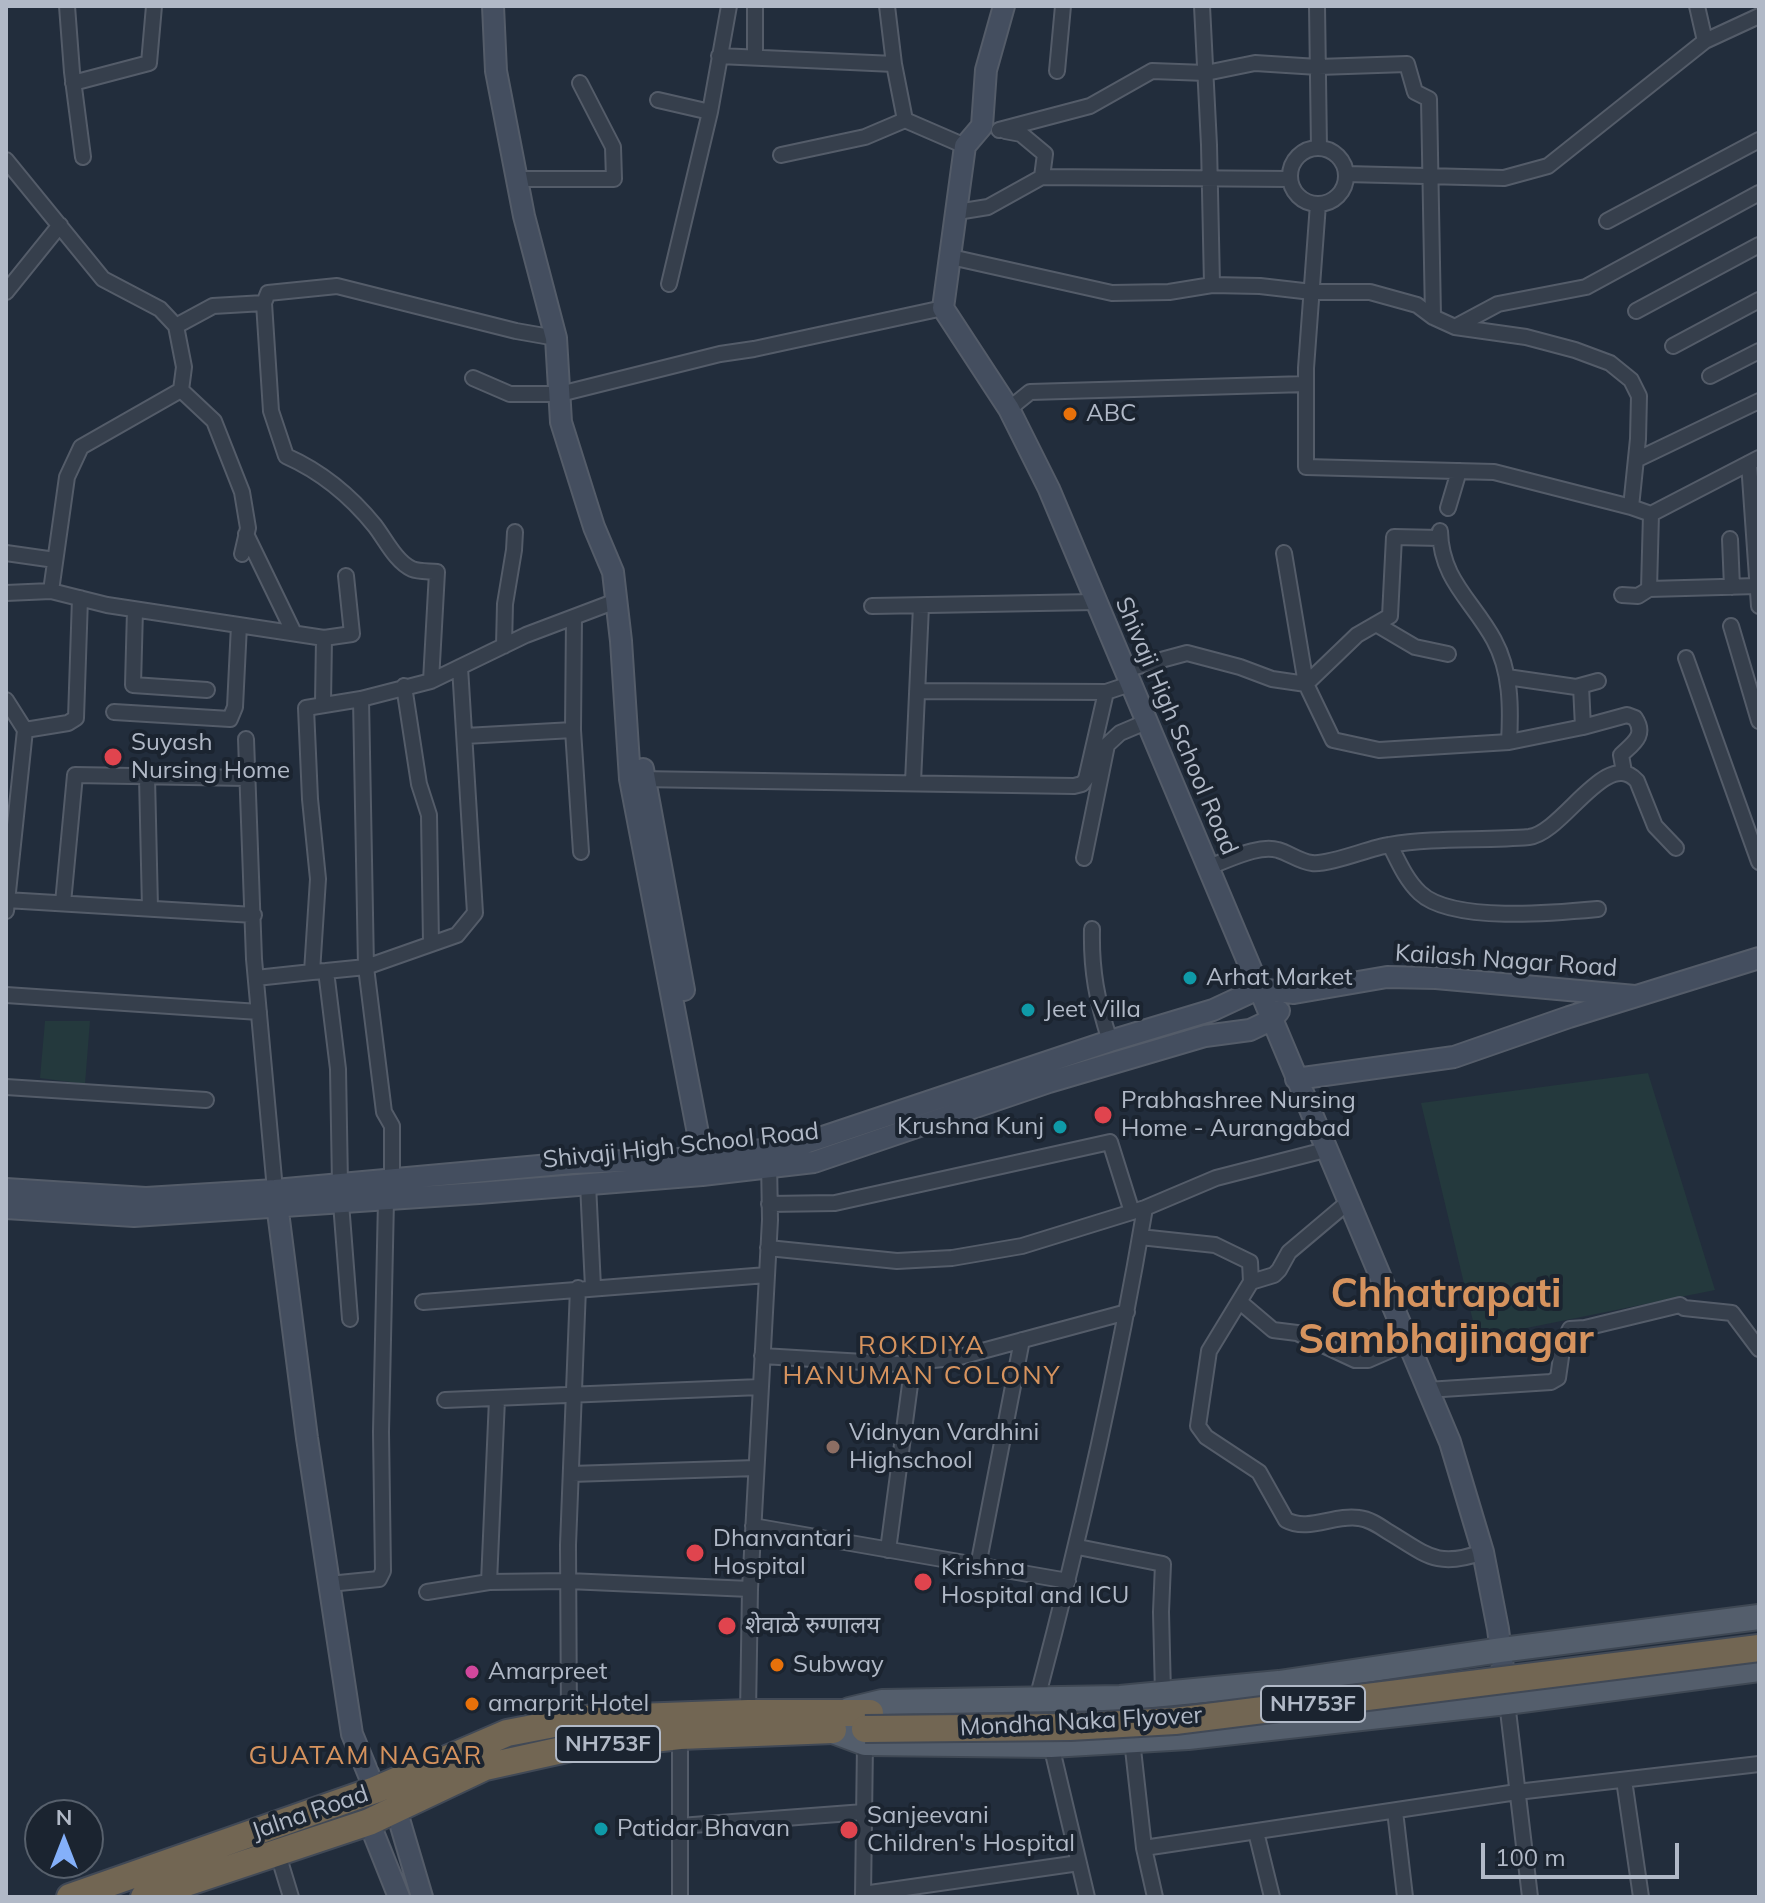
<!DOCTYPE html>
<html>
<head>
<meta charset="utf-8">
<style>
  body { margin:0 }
  #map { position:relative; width:1765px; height:1903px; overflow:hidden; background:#222d3c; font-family:Mulish,sans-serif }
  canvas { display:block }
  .frame { position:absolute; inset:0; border:8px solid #b1b9c7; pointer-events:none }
  .north { position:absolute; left:24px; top:1799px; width:80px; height:80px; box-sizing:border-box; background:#1b2430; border:2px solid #57606c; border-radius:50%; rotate:0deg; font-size:22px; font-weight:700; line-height:32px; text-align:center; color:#b1b9c7 }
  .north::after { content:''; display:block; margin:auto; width:28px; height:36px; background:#84b0fa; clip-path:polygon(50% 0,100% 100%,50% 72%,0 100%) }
  .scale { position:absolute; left:1481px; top:1843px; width:198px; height:36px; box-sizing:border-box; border:4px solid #b1b9c7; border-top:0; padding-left:10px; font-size:24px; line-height:28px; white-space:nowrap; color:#b1b9c7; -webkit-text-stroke:6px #1b2430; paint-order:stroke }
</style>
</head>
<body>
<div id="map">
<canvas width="1765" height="1903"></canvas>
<div class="frame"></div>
<div class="north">N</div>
<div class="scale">100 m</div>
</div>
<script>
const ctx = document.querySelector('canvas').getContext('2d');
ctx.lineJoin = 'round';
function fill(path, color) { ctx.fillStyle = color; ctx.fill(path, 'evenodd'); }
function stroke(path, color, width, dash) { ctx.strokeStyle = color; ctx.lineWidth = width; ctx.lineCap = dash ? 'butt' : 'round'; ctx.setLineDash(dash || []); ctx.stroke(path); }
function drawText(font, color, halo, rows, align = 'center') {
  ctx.font = font + ' Mulish,"Noto Sans Devanagari",sans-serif'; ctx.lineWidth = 8; ctx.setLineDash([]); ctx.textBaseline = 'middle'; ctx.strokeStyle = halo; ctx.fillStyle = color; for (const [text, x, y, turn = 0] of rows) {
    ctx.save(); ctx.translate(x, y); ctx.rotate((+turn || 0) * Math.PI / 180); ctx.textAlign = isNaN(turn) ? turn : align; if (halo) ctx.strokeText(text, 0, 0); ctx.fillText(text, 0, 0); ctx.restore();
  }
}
const green = new Path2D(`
  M45 1021H90L85 1084 40 1078Z
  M1648 1073 1715 1290 1477 1338 1421 1103Z`);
const street = new Path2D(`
  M67 6 72 72 83 157
  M755 6V57
  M887 6 894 64
  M1202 6 1209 145 1212 285
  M1317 6 1319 148
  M1697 6 1705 41
  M719 56 894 64 905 120 965 146
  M1057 71 1063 6
  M73 83 149 63 154 6
  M658 100 710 112
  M999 130 1090 106 1152 71 1206 73 1255 63 1318 67 1407 64 1415 92 1429 99 1433 317
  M1290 176a28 28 0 1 1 56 0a28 28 0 1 1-56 0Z
  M781 155 865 137 905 120
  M6 160 103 279 160 309 176 326 184 367 181 390 81 447 67 477 51 591 6 593
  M1346 174 1504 178 1548 166 1705 41 1759 16
  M1042 177 1289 179
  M517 179H614L613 147 580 83
  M1318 204 1306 368V467L1494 472 1631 507 1651 514 1759 458
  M957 212 988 207 1042 177 1045 154 1021 134 1005 131
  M1607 221 1759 140
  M951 257 1112 293 1169 292 1212 285 1260 286 1312 292H1370L1417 305 1433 317 1455 327 1526 337 1575 350 1610 363 1631 380 1639 396 1638 439 1631 507
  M669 284 710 112 729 6
  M6 292 60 225
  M1636 311 1759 245
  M176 326 213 306 264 303
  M1455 327 1498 304 1586 287 1759 193
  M1673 346 1759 300
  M1710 376 1759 351
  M473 378 510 394H560L720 354 754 349 943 308
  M181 390 214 421 242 492 248 528 242 554
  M1009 409 1030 392 1306 384
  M1636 460 1759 401
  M1749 463 1759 606
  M1448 508 1459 471
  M1651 514 1649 589 1757 586
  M1440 531C1441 580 1473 601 1494 640 1511 671 1511 708 1509 742
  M246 534 294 633
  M1730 539 1732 587
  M6 553 55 560
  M1284 553 1306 684 1333 740 1379 750 1509 742 1583 727 1581 686
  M51 591 107 605 324 638 323 703
  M1622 595 1638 596 1649 589
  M872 606 1095 602
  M135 610 133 685 207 690
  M574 617 573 730 581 852
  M1376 624 1415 647 1448 654
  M1731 626 1759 721
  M324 638 352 634 346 576
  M504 646 505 604 514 550 515 532
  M1686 658 1759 862
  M1124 670 1187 653 1240 667 1272 679 1306 684 1357 635 1390 616 1394 537 1440 538
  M1507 677 1576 687 1598 681
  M431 681 437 572C430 571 419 572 412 569 396 562 385 539 375 526 350 495 322 472 286 456L271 411 264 303 268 293 337 286 516 331 556 338
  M404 686 419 784 429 815 431 944
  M917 691 1106 692
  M361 699 366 967 384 1112 392 1126V1179
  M6 700 25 730 6 911
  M114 712 230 719 235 707 239 625
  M1583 727 1627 715 1635 718C1647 736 1632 744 1621 755L1624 772
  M25 730 68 723 76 718 80 598
  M465 736 573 730
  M246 739 254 959 275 1190
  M147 777 150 908
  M639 779 1074 786 1082 784 1086 779 1106 692 1130 684
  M913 782 921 606
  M1390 845C1398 861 1406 880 1420 893 1452 923 1556 913 1598 909
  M1084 858 1107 745 1120 733 1146 722
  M1208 867C1227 861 1258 844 1278 850 1289 853 1300 862 1312 863 1330 865 1369 848 1389 845 1435 837 1483 841 1529 837 1563 833 1606 747 1637 781L1655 826 1676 848
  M6 900 254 915
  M63 903 75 775 246 778
  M1092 929C1091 971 1097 1001 1110 1041
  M326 971 366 967 457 935 475 913 460 667
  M256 978 312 972
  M6 995 259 1012
  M6 1087 206 1100
  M340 1184 338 1069 326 971 312 972 318 879 310 799 306 708 361 699 431 681 526 635 616 601
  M588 1184 593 1287
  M341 1203 350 1319
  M769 1204 835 1203 1110 1142 1132 1212
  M1140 1237 1215 1245 1250 1262 1251 1282 1209 1351 1198 1426 1206 1437 1259 1472 1286 1520C1308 1532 1335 1514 1359 1518 1369 1519 1378 1525 1387 1531 1426 1554 1436 1569 1483 1552
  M768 1248 897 1261 952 1258 1022 1246 1145 1208 1216 1178 1325 1150
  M1251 1282 1274 1275 1279 1270 1289 1252 1347 1203
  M423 1302 767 1275
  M1240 1302 1273 1330 1297 1333 1355 1360H1368L1407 1343
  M762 1356 898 1364 960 1357 1127 1312
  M1427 1390 1551 1382 1558 1378 1563 1343 1570 1329 1585 1328 1680 1305 1684 1308 1732 1313 1759 1349
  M445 1400 760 1387
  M571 1474 756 1468
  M753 1526 1068 1581
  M1078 1547 1163 1564 1161 1612 1163 1694
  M888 1550 913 1362
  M978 1566 1022 1340
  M489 1582 497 1399
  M329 1584 379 1579 383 1571 381 1432 386 1200
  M427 1592 489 1582 568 1581 750 1589
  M1037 1699C1080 1537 1117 1374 1145 1208
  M1507 1702 1530 1897
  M748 1713 750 1589 770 1220 769 1161
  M569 1722 568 1545 578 1288
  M680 1736V1897
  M1132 1740 1144 1848 1155 1897
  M1051 1745 1087 1897
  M1624 1780 1641 1897
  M1395 1811 1405 1897
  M680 1826 864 1812
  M1256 1832 1272 1897
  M1144 1848 1517 1792 1759 1764
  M277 1851 291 1897
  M863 1894 1079 1863
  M863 1897 865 1743`);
const secondary = new Path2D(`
  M493 6 496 71 524 216 556 338 561 422 594 527 613 572 621 641 630 779 705 1170
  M1004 6 986 70 982 126 965 146 943 308 1009 409 1049 489 1450 1442 1483 1552 1498 1629 1506 1691
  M643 769 684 990
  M1296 1079 1454 1057 1569 1017 1759 958
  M6 1189 146 1198 275 1190 572 1163 703 1158 799 1145 1110 1041 1213 1010 1258 989 1294 993 1387 977 1436 978 1635 996
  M276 1196 307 1438 352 1734 375 1790
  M6 1208 134 1216 479 1193 702 1175 814 1162 1049 1082 1205 1036 1250 1030 1271 1020 1279 1011
  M396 1809 422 1897
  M369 1822 399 1897`);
const primary = new Path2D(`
  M849 1710 882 1702 1120 1698 1279 1683 1501 1650 1759 1617
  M830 1730 865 1743 1051 1745 1188 1737 1507 1702 1759 1669`);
const highway = new Path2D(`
  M70 1897 375 1790 507 1733 580 1719 748 1713H870
  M144 1897 369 1822 485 1767 571 1748 680 1736 833 1730`);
const highwayBridge = new Path2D(`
  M865 1729 1070 1727 1175 1721 1759 1648`);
const markers = [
  [1070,414,8,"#e8710a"],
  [113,757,10,"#e0444e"],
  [1190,978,8,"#0f9aa8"],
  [1028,1010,8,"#0f9aa8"],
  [1103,1115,10,"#e0444e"],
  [1060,1127,8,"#0f9aa8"],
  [833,1447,8,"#8d6e63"],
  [695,1553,10,"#e0444e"],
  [923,1582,10,"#e0444e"],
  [727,1626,10,"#e0444e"],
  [777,1665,8,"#e8710a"],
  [472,1672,8,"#d1479c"],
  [472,1704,8,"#e8710a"],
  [601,1829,8,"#0f9aa8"],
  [849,1830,10,"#e0444e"]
];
const shields = [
  [1313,1704,104],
  [608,1744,104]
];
const shieldNames = [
  ["NH753F",1313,1704],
  ["NH753F",608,1744]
];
const poiNames = [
  ["ABC",1086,414],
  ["Suyash",131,743],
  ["Nursing Home",131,771],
  ["Arhat Market",1206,978],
  ["Jeet Villa",1044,1010],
  ["Prabhashree Nursing",1121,1101],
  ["Home - Aurangabad",1121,1129],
  ["Krushna Kunj",1044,1127,"right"],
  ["Vidnyan Vardhini",849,1433],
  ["Highschool",849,1461],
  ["Dhanvantari",713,1539],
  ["Hospital",713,1567],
  ["Krishna",941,1568],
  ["Hospital and ICU",941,1596],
  ["शेवाळे रुग्णालय",745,1626],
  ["Subway",793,1665],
  ["Amarpreet",488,1672],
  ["amarprit Hotel",488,1704],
  ["Sanjeevani",867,1816],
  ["Children's Hospital",867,1844],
  ["Patidar Bhavan",617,1829]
];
const streetNames = [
  ["Shivaji High School Road",1176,726,67],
  ["Kailash Nagar Road",1506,961,4],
  ["Shivaji High School Road",681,1146,-6],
  ["Mondha Naka Flyover",1081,1722,-3],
  ["Jalna Road",310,1813,-19]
];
const neighbourhoodNames = [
  ["ROKDIYA",922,1346],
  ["HANUMAN COLONY",922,1376],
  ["GUATAM NAGAR",366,1756]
];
const townNames = [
  ["Chhatrapati",1446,1295],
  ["Sambhajinagar",1446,1341]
];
fill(green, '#24393d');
stroke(street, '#545c69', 18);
stroke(secondary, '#545c69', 24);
stroke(primary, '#3f4854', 28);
stroke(highway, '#414956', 30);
stroke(street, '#363f4c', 14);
stroke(secondary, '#444e5f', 20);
stroke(primary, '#545e6c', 24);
stroke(highway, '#726653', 26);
stroke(highwayBridge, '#414956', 30, []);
stroke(highwayBridge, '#726653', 26);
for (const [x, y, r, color] of markers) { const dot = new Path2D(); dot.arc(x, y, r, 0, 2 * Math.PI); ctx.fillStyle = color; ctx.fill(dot); stroke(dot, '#1b2430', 3); }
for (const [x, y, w] of shields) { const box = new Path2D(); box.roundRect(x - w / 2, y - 18, w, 36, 6); ctx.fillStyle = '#1b2430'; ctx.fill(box); stroke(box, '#b1b9c7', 2); }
drawText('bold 22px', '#b1b9c7', null, shieldNames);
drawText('24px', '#b1b9c7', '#1b2430', poiNames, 'left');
drawText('24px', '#b1b9c7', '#1b2430', streetNames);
ctx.letterSpacing = '2px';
drawText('26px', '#d6935e', '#1b2430', neighbourhoodNames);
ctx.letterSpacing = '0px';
drawText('bold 40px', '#d6935e', '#1b2430', townNames);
</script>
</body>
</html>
